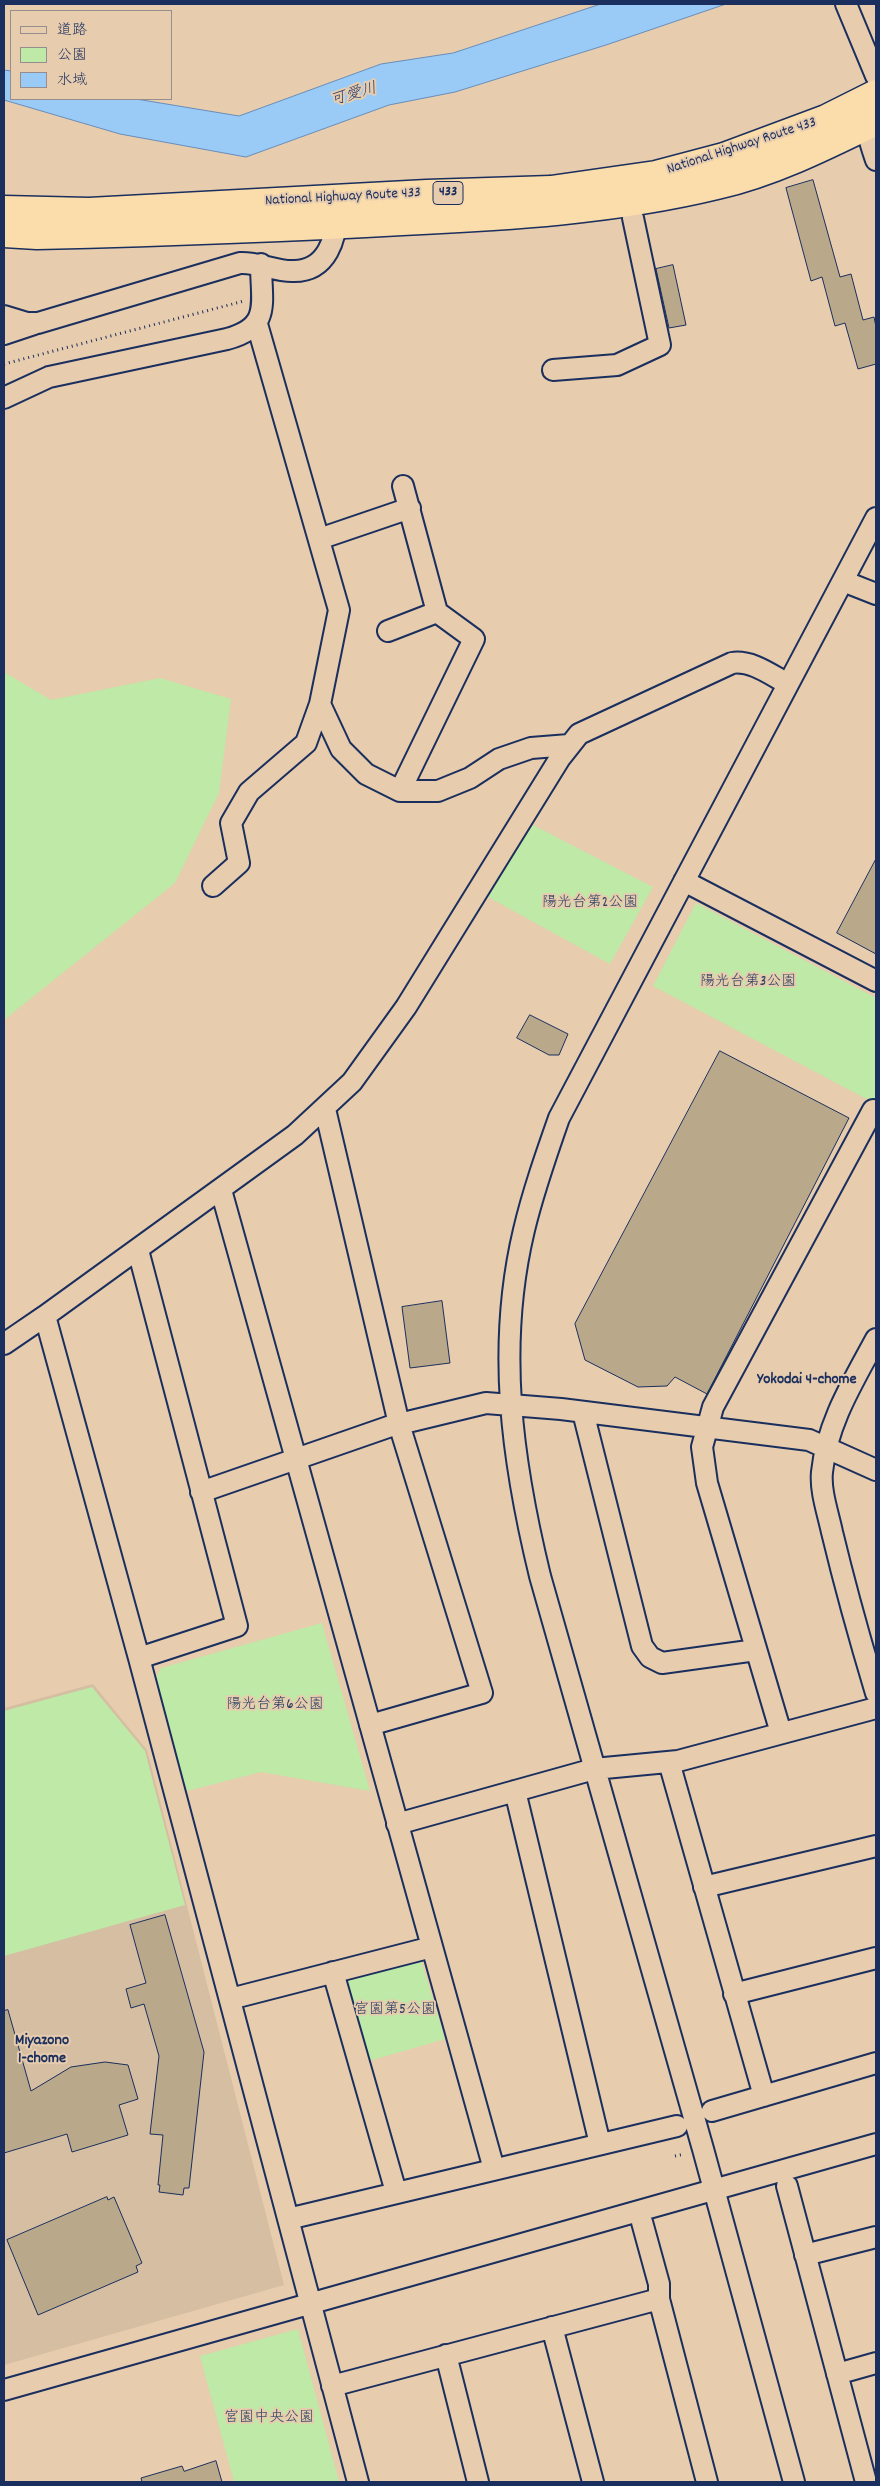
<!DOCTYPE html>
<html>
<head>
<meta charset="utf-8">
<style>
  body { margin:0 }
  #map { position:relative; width:880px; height:2486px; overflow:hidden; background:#e7ccae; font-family:Dekko,"Klee One",sans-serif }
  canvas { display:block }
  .frame { position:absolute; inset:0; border:5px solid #1b2f5e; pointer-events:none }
  .legend { position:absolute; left:10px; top:10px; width:162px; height:90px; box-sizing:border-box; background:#e7ccae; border:1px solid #958d8e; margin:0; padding:6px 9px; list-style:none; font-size:15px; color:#1b2f5e }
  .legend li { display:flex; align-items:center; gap:10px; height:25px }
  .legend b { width:25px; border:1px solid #958d8e }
</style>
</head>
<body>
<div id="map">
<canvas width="880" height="2486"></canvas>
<div class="frame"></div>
<ul class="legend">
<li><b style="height:6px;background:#e7ccae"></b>道路</li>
<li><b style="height:14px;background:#bee9a6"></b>公園</li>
<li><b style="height:14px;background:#9acbf6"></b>水域</li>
</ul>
</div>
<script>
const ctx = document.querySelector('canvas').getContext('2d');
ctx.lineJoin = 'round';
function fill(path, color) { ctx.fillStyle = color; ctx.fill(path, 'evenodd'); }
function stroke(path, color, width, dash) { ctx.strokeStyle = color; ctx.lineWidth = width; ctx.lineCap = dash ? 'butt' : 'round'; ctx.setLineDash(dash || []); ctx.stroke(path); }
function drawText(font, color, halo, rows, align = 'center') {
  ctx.font = font + ' Dekko,"Klee One",sans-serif'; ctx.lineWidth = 4; ctx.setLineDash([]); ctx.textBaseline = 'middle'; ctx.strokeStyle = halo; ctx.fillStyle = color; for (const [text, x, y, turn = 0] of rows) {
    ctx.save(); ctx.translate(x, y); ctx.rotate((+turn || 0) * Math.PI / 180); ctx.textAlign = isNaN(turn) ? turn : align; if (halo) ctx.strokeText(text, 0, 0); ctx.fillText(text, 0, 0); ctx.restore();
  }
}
const built = new Path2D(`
  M93 1684 147 1750 284 2285 4 2365V1708Z`);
const green = new Path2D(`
  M4 672 51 700 160 678 231 699 219 793 175 883 4 1020Z
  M531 824 653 887 610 964 488 897Z
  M696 903 876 998V1104L653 986Z
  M322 1623 370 1791 261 1772 187 1791 154 1681 161 1668Z
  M92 1687 145 1751 185 1905 4 1956V1711Z
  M421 1960 445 2039 369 2061 345 1982Z
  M298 2329 339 2482H234L200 2356Z`);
const water = new Path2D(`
  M601 4H726L606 45 455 92 389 105 246 157 120 134 4 100V70L11 71V99H136L239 116 381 64 453 53Z`);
const building = new Path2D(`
  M813 180 840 277 851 274 863 320 874 317 876 327V364L858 369 845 323 835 326 822 277 811 281 786 188Z
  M673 265 686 325 669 328 656 269Z
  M876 859V954L837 933Z
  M530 1015 568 1034 559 1055H549L517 1038Z
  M720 1051 849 1118 707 1394 675 1377 667 1386 638 1387 585 1360 575 1324Z
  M442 1301 450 1363 410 1368 402 1307Z
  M165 1915 204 2052 189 2188H184L183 2195 159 2192 160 2185H158L163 2135 150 2134 159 2056 144 2004 131 2008 126 1989 146 1983 130 1925Z
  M8 2010 31 2091 71 2067 105 2062 128 2065 138 2099 119 2105 128 2135 72 2152 67 2134 4 2153V2011Z
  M107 2197 108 2200 114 2197 142 2263 136 2266 138 2272 38 2315 7 2240Z
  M216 2461 222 2482H142L141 2478 182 2466 184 2471Z`);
const path = new Path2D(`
  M4 364 244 301
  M675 2156 684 2154`);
const minor = new Path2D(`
  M846 4 876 76
  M869 114C865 130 871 145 876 160
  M4 316 27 323H38L240 263C259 262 276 272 294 271 327 271 337 238 336 212
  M4 334 34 324
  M553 370 617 365 660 345 633 218
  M4 398 49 377 227 339C272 327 261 303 261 264
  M319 539 410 508
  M843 581 876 594
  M388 631 437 612
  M320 704 341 749 366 774 400 791H438L470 778 499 759 531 748 569 745
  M400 791 474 639 437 612 403 486
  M684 881 876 981
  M213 886 239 863 231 823 249 792 306 743 320 704 339 610 257 324
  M325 1109 399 1424 482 1693 370 1725
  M221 1190 494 2169
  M138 1250 237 1626 139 1658
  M45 1316 139 1658 358 2482
  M876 1339C853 1382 827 1423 822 1472 820 1491 828 1513 832 1532 845 1586 860 1640 876 1693
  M4 1344 45 1316 295 1135 352 1082 406 1007 560 758 579 734 732 663C752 660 771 675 788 684
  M583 1412 642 1646 650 1657 662 1663 756 1650
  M201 1492 391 1426 486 1403 561 1409 809 1440 876 1470
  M781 1733 707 1483 702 1447 713 1407 873 1110 876 1112
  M669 1762 764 2096
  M515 1791 600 2144
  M397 1824 594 1769 678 1761 876 1708
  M704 1887 876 1846
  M333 1972 396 2192
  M734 1994 876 1958
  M230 1999 432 1947
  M712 2111 876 2063
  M787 2186 866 2482
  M288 2219 677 2126
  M642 2222 659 2284V2299L707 2482
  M805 2255 876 2237
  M552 2327 593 2482
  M446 2355 478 2482
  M837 2374 876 2363
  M332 2386 659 2299
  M4 2390 876 2144
  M794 2482 703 2149 540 1576C512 1461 496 1347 524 1230 533 1192 546 1155 559 1118L876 518`);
const highway = new Path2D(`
  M4 210 89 212 427 194 551 190 656 175 724 157 826 119 876 94
  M4 233 37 235C158 232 280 228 402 221 507 216 614 210 717 185 773 172 825 146 876 121`);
const shields = [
  [448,193,30]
];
const shieldNames = [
  ["433",448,193]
];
const streetNames = [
  ["National Highway Route 433",742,147,-18],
  ["National Highway Route 433",343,198,-3]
];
const parkNames = [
  ["陽光台第2公園",590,904],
  ["陽光台第3公園",748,983],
  ["陽光台第6公園",275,1706],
  ["宮園第5公園",395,2011],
  ["宮園中央公園",269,2419]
];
const waterNames = [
  ["可愛川",354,96,-16]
];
const neighbourhoodNames = [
  ["Yokodai 4-chome",807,1381],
  ["Miyazono",42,2042],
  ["1-chome",42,2060]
];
fill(built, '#d5bea2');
fill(green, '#bee9a6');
fill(water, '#9acbf6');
stroke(water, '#678db9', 1);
fill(building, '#b9a889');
stroke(building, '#1b2f5e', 1);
stroke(minor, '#1b2f5e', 24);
stroke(highway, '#1b2f5e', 31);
stroke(path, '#1b2f5e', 3, [1, 4]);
stroke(minor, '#e7ccae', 20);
stroke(highway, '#fbddab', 28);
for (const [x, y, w] of shields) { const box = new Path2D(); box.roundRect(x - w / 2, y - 11.5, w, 23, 4); ctx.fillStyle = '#e7ccae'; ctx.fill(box); stroke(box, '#1b2f5e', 1); }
drawText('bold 14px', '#1b2f5e', null, shieldNames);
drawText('15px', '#1b2f5e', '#e7ccae', streetNames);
drawText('15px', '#2b4265', '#e7ccae', parkNames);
drawText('italic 16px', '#283f6d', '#e7ccae', waterNames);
drawText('bold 16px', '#1b2f5e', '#e7ccae', neighbourhoodNames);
</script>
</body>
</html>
